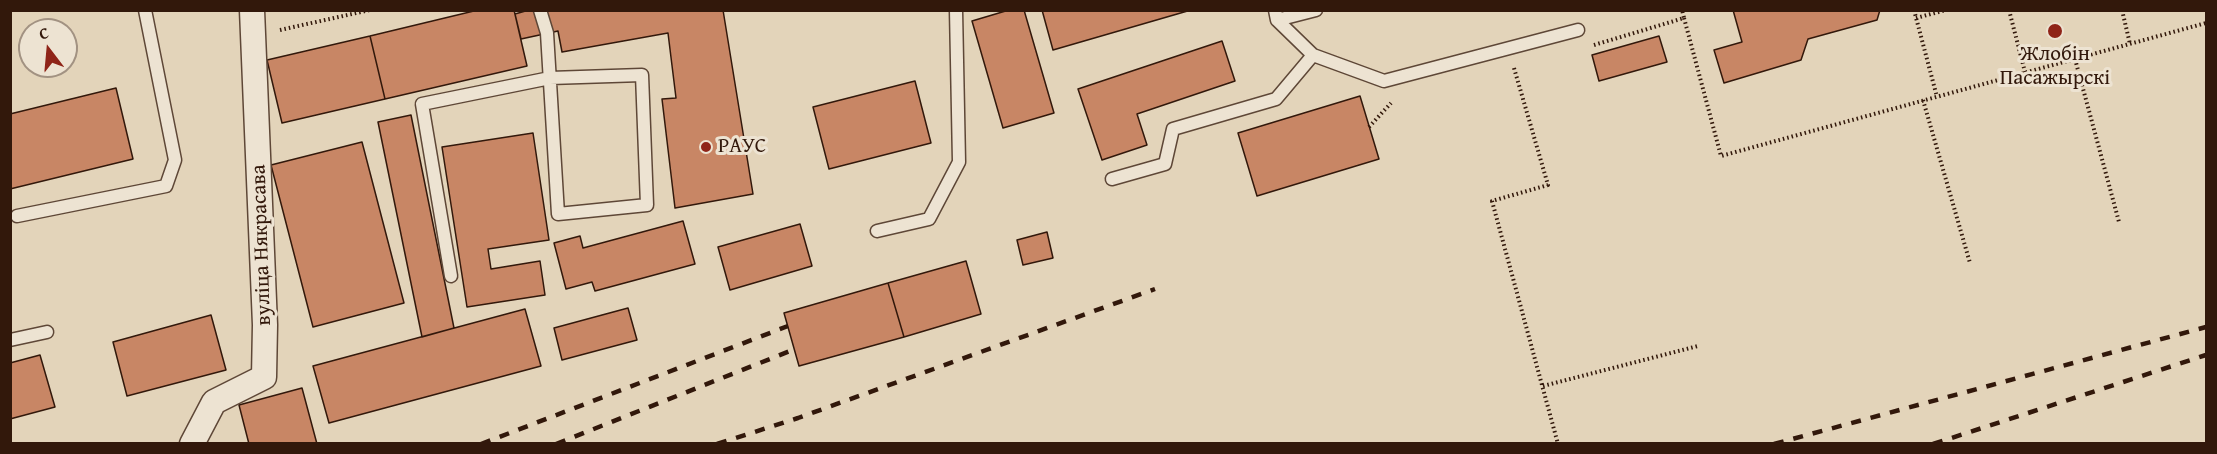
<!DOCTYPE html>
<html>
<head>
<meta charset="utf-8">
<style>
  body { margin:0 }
  #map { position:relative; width:2217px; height:454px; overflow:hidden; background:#e3d4ba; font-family:"Gentium Book Plus",serif }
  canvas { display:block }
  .frame { position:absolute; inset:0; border:12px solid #32180b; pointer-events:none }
  .north { position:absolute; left:18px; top:18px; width:60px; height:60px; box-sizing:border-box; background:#ede3d2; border:2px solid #a29282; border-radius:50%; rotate:344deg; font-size:16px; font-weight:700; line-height:24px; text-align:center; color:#32180b }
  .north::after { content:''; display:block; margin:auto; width:21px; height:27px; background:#8f2418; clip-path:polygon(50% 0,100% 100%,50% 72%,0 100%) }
</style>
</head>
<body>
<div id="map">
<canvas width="2217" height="454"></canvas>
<div class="frame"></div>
<div class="north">С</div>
</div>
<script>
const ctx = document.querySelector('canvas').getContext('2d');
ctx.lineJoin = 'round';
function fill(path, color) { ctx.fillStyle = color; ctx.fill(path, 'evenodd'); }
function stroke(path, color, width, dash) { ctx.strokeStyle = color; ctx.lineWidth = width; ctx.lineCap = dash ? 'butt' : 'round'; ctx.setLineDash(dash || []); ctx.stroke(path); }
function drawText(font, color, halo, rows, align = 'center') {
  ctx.font = font + ' "Gentium Book Plus",serif'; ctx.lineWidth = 6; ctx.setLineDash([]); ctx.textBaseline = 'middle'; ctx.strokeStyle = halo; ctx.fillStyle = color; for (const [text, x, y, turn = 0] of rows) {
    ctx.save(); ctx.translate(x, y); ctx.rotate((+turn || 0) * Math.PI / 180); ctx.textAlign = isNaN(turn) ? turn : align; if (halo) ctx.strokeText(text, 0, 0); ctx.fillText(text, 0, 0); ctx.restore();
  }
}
const building = new Path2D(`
  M478 10H514L527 66 385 99 370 36Z
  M529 10H723L753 194 675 208 662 99 676 98 668 33 562 52 558 31 521 39 515 14Z
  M1009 10H1024L1054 113 1003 128 972 21Z
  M1042 10H1191L1053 50Z
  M1733 10H1880L1877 20 1808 39 1801 60 1724 83 1714 50 1742 42Z
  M370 36 385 99 282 123 267 60Z
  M1659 36 1667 62 1599 81 1592 55Z
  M1222 41 1235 81 1137 114 1147 145 1102 160 1078 89Z
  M915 81 931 143 829 169 813 107Z
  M116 88 133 159 10 189V114Z
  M1360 96 1379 159 1257 196 1238 133Z
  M411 115 454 328 422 337 378 122Z
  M533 133 549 240 488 249 491 269 540 261 545 295 467 307 442 147Z
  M362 142 404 303 313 327 271 165Z
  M683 221 695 264 595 291 592 282 566 289 554 243 580 236 583 248Z
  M800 224 812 266 730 290 718 247Z
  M1047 232 1053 258 1023 265 1017 240Z
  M966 261 981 314 904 337 888 283Z
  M888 283 904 337 799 366 784 313Z
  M628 308 637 340 562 360 554 328Z
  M525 309 541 366 329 423 313 366Z
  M211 315 226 370 127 396 113 342Z
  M40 355 55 407 10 419V363Z
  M302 388 317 444H249L239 405Z`);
const path = new Path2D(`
  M1914 10 1937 97
  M2009 10 2025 72
  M2122 10 2130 44
  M1684 18 1721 156 2206 23
  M1916 18 1946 10
  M280 30 370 10
  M1594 45 1684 18 1682 10
  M2075 59 2119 222
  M1514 68 1548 185 1492 201 1558 444
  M1923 100 1970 263
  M1369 127 1391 103
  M1543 386 1698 346`);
const lane = new Path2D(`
  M1275 10 1277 20 1313 55 1384 81 1578 30
  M1277 20 1316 10
  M1112 179 1165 164 1173 129 1276 99 1313 55
  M17 216 166 186 175 160 145 10
  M877 231 929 219 959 162 956 10
  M451 276 422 104 550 78 642 75 647 205 558 214 547 33 540 10
  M10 340 47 332`);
const street = new Path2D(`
  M192 444 214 402 264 377 265 325 252 10`);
const rail = new Path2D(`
  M481 444 788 326
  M556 444 795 349
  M717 444 798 418 1155 289
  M1774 444 2206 327
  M1933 444 2206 355`);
const markers = [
  [2055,31,8,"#8f2418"],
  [706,147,6,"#8f2418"]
];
const poiNames = [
  ["Жлобін",2055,55],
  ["Пасажырскі",2055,79],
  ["РАУС",718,147,"left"]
];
const streetNames = [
  ["вуліца Някрасава",262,245,-92]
];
fill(building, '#c88665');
stroke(building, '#32180b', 1.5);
stroke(lane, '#5e4737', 15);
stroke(street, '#5e4737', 27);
stroke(path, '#32180b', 4, [1.5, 3]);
stroke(lane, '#ede3d2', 12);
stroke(street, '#ede3d2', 24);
stroke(rail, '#32180b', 4.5, [10, 10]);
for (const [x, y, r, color] of markers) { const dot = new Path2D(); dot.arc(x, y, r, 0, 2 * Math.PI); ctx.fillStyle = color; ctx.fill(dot); stroke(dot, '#ede3d2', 2); }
drawText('21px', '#32180b', '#ede3d2', poiNames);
drawText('21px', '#32180b', '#ede3d2', streetNames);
</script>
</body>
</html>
